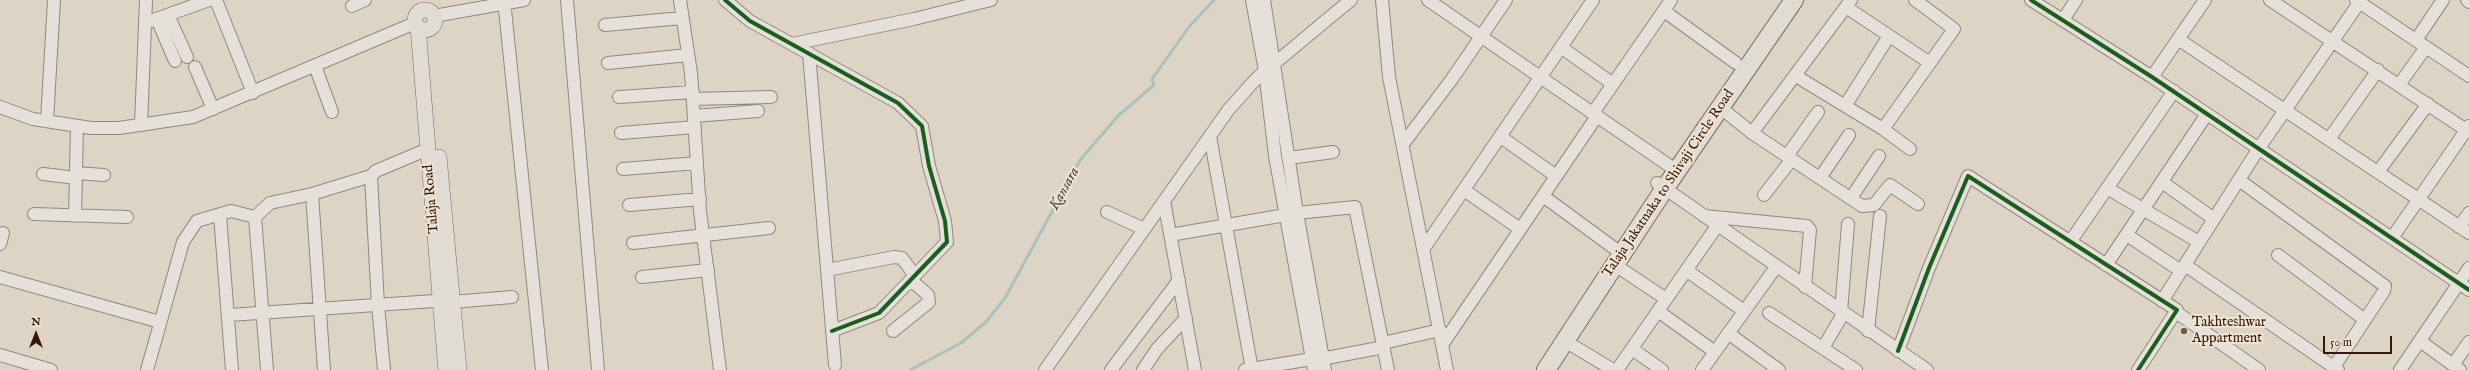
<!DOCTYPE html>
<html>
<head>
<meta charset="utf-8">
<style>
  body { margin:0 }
  #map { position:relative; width:2469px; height:370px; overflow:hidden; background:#ddd4c6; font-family:"IM FELL English",serif }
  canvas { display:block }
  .north { position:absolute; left:16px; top:314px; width:40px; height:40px; -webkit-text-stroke:3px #efe4d3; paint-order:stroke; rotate:0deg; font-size:11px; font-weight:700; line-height:16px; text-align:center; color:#351808 }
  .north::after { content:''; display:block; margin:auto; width:14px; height:18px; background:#351808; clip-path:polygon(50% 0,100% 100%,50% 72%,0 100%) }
  .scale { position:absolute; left:2323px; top:336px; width:69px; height:18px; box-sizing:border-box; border:2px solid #351808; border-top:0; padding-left:5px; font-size:12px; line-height:14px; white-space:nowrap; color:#351808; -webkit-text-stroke:3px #efe4d3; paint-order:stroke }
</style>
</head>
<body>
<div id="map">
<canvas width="2469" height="370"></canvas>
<div class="north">N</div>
<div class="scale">50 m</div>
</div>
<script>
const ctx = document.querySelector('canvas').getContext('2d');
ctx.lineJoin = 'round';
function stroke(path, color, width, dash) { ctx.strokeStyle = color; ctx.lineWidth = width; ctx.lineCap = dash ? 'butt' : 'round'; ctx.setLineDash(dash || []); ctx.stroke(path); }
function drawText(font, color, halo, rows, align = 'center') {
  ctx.font = font + ' "IM FELL English",serif'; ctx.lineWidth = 4; ctx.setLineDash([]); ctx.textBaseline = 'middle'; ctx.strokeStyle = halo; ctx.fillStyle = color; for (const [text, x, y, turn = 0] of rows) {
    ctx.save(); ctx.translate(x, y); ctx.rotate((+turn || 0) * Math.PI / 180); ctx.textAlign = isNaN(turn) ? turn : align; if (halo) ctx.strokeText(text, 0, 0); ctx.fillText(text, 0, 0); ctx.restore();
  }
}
const stream = new Path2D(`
  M910 370 961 343 986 322 1005 298 1080 160 1119 115 1154 85 1152 79 1189 27 1214 0`);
const minor = new Path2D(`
  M216 0 253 93
  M504 0 542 370
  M567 0 598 370
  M680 0 691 73 700 211 720 370
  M725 0 750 21 898 103 922 126 929 166 945 221 947 242 879 313 832 331
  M1252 0 1265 71 1275 156 1314 370
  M1264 0 1297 213 1325 370
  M1382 0 1389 77 1447 370
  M1428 0 1677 171
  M2031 0 2152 77 2469 290
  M2270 0 2469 132
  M2356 0 2469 76
  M2467 0 2469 2
  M352 6 365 0
  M1846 7 1930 63
  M1664 11 1736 63
  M168 15 187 57
  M434 16 524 0
  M157 19 175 61
  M2063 20 2076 0
  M145 23 209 0
  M605 25 682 18
  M2178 39 2469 233
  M2416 40 2443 0
  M792 44 914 19 991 0
  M1562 48 1613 84
  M809 53 835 365
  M608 63 688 55
  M315 66 332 112
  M195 67 213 109
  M1796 76 1883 129 1954 29 1915 0
  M2152 77 2205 0
  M2399 85 2426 47
  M619 97 693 92
  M693 99 771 97
  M1845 106 1889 36
  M0 107 33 119 91 128H119L193 117 415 23
  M1721 108 1752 133 1862 206 1874 205 1890 185 1918 204
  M1593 113 1671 0
  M694 116 758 111
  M47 121 54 0
  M141 125 146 0
  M1883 129 1910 149
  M621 133 695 127
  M1752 133 1851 0
  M1210 136 1252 370
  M1501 137 1556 176
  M2329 139 2378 70
  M1403 144 1452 79 1506 0
  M1787 156 1818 112
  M1289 158 1333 152
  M623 169 697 163
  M2378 172 2428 104
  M76 173 104 175
  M43 174 76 178
  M371 176 378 305 384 370
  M1820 178 1849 135
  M2239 180 2385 286 2384 291 2334 367
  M2162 182 2214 219
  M1657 183 1927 370
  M2107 188 2199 242
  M1464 190 1520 229
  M312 194 324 370
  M1764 195 1792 159
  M1543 196 1614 248
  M1851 198 1879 156
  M1164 201 1195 370
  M629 205 700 199
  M1107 212 1144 229
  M34 214 127 217
  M220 215 232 370
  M75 216 77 126
  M1704 216 1807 226 1810 230 1805 287
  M255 217 267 370
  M2459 227 2469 213
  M1170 235 1297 213 1355 207 1388 370
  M2127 235 2181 271
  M2392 238 2469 126
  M2070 242 2174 91
  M633 243 769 228
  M0 244 3 233
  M1424 248 1593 0
  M2278 255 2365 320
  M1615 265 1666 299
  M2106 265 2207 114
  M2185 265 2338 370
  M827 270 894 257 902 258 915 276
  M1686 270 1744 311
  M0 277 160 322
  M642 277 708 270
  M2162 301 2259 148 2361 0
  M452 302 512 297
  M1658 311 1715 352
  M1841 312 1848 224
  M2176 312 2259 370
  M1769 313 1856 370
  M229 315 449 300
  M893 331 929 302 928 295 911 280
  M1868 331 1880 216
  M1728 333 1779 370
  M1565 341 1613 370
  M2420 341 2460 370
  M1383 343 1440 330
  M1442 345 1597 116
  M1823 348 1843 314
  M1632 349 1662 370
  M1898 351 1929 268 1968 176 2177 310 2138 370
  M0 355 51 370
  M1316 360 1384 347
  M2453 365 2469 342
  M147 370 183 242 197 221 231 211 255 217 270 203 312 194 371 176 376 171 428 149
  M1045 370 1229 109C1241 97 1252 81 1265 71 1294 48 1322 23 1351 0
  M1111 370 1179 280
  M1143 370 1157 349 1186 318
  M1245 370 1312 359
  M1617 370 1717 226
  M1702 370 1776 267
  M2400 370 2469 268`);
const major = new Path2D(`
  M415 20a10 10 0 1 1 20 0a10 10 0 1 1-20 0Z
  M418 27 446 370
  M439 157 459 370`);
const highway = new Path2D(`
  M1546 370 1665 188 1794 0`);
const cycleway = new Path2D(`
  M725 0 750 21 898 103 922 126 929 166 945 221 947 242 879 313 832 331
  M2031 0 2152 77 2469 290
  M1898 351 1929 268 1968 176 2177 310 2138 370`);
const markers = [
  [2184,331,4,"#705a4a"]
];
const streetNames = [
  ["Talaja Jakatnaka to Shivaji Circle Road",1669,184,-56],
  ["Talaja Road",432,199,-95]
];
const poiNames = [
  ["Takhteshwar",2192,323],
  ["Appartment",2192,339]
];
const waterNames = [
  ["Kansara",1065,189,-61]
];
stroke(stream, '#adc0bc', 3);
stroke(minor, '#91887e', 14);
stroke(major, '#786f66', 16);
stroke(highway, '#786f66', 20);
stroke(minor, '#e5e0d9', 12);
stroke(major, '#e0dbd3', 15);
stroke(highway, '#e0dbd3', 18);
stroke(cycleway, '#1b5e20', 4);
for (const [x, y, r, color] of markers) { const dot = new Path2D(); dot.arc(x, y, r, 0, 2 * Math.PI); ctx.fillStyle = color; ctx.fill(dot); stroke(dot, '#efe4d3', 1.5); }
drawText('14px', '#351808', '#efe4d3', streetNames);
drawText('14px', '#351808', '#efe4d3', poiNames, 'left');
drawText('italic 15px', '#53483d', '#efe4d3', waterNames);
</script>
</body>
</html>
